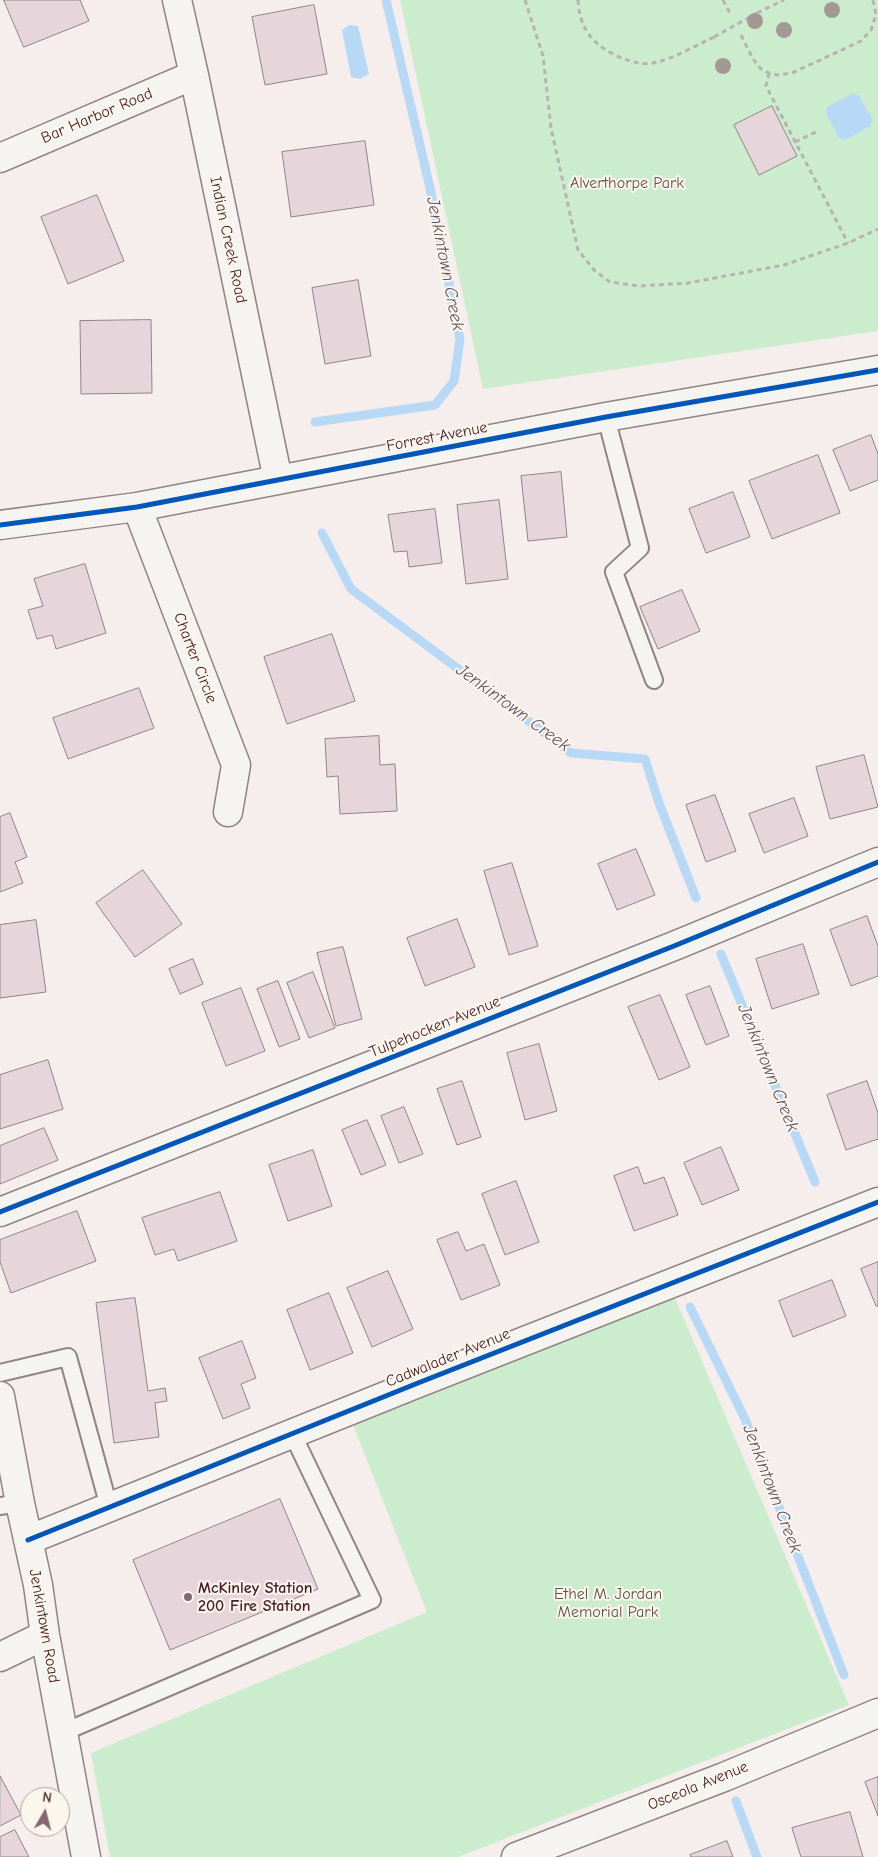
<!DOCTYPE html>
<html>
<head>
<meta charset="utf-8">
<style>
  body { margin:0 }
  #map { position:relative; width:878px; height:1857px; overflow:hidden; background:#f6eeec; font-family:"Comic Neue",sans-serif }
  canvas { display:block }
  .north { position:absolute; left:20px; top:1787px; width:50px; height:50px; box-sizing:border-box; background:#fbf7ec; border:1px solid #b4a19f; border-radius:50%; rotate:8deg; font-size:14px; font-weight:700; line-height:20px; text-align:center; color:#4a1f2b }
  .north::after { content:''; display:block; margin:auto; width:18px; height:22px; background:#86676f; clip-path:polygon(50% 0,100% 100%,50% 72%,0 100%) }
</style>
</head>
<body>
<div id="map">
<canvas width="878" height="1857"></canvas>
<div class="north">N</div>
</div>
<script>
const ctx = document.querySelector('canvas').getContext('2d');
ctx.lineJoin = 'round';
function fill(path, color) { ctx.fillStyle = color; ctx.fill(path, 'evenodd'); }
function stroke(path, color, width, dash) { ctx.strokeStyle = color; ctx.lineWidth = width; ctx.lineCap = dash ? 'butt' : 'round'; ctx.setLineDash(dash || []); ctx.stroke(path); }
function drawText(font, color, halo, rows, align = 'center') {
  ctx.font = font + ' "Comic Neue",sans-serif'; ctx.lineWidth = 4; ctx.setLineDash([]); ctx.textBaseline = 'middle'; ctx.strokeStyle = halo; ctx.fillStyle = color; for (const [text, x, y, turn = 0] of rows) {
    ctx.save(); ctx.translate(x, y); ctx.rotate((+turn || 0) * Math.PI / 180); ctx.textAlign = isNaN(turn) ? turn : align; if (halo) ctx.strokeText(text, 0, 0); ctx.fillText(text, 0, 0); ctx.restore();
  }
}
const green = new Path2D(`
  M400 0H878V331L483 389Z
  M675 1298 849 1705 458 1857H110L91 1753 427 1612 353 1425Z`);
const water = new Path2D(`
  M349 25 358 26 369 74 360 79 351 77 342 30Z
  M853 93 859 96 873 120 870 126 846 140 839 138 826 113 827 107Z`);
const stream = new Path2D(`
  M315 422 435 405 454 381 460 339 430 188 386 0
  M322 533 351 589 571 753 645 759 659 803 696 898
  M721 954 815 1182
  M690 1307 745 1419 844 1675
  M736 1801 757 1857`);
const building = new Path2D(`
  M4 0H80L89 21 24 47Z
  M314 5 327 74 265 85 252 17Z
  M772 106 797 156 759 175 734 125Z
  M365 141 374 205 291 217 282 152Z
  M97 195 124 261 68 284 41 217Z
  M358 280 371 356 325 364 312 288Z
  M151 320 152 393 81 394 80 321Z
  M871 435 878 454V480L850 491 833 450Z
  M818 455 840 513 772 539 749 481Z
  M561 472 567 537 528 541 521 476Z
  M733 492 750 537 706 553 689 509Z
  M499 500 508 579 466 584 457 505Z
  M435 509 442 563 409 567 407 551 394 552 388 515Z
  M85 564 106 633 56 649 52 635 37 639 28 610 43 606 34 579Z
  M682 590 700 631 658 649 640 607Z
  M332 634 355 701 287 724 264 657Z
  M139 688 154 728 68 759 53 718Z
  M379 736 380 765 395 764 397 811 340 814 338 776 327 777 325 739Z
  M864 755 878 807 830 819 816 767Z
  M715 795 736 851 706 862 686 805Z
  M794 798 808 836 764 853 749 814Z
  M10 813 27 857 15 862 23 883 0 892V817Z
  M636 849 655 895 617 910 598 864Z
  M512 863 538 946 509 955 484 871Z
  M143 870 182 924 135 957 96 903Z
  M867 916 878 946V976L851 986 830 930Z
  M457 919 475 967 425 986 407 938Z
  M36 920 46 992 0 998V925Z
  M803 944 819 994 772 1009 756 959Z
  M343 947 362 1019 336 1026 317 953Z
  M193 959 203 984 180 994 169 969Z
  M313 972 335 1028 309 1038 287 983Z
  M278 981 300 1039 279 1047 257 989Z
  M710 986 729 1036 706 1045 686 995Z
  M241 988 265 1051 226 1066 202 1003Z
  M660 995 690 1067 659 1080 628 1007Z
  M539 1044 557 1111 525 1120 507 1053Z
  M48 1060 63 1109 0 1129V1075Z
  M462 1081 481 1137 457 1145 437 1089Z
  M867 1081 878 1113V1139L846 1150 827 1095Z
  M404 1107 423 1154 399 1163 381 1116Z
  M367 1120 386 1165 361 1175 342 1130Z
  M44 1128 58 1160 0 1184V1146Z
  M721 1147 739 1190 702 1205 684 1163Z
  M313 1150 332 1206 288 1221 269 1165Z
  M638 1167 644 1184 664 1177 678 1215 634 1231 614 1176Z
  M516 1181 539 1242 505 1255 482 1194Z
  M220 1192 237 1241 178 1261 174 1249 155 1255 142 1218Z
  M77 1211 96 1261 11 1293 0 1262V1240Z
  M458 1232 466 1251 484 1244 500 1285 461 1300 437 1240Z
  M878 1262V1306H876L861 1269Z
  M388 1271 413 1329 372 1347 347 1288Z
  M832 1280 846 1316 793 1337 779 1301Z
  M329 1293 353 1353 310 1370 287 1310Z
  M135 1298 148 1391 165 1388 167 1401 155 1403 159 1437 114 1443 96 1303Z
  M242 1341 256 1378 241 1384 250 1408 223 1419 199 1358Z
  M280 1499 318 1589 170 1650 133 1560Z
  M0 1776 21 1815 0 1826Z
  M878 1777V1816L865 1782Z
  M850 1812 863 1857H801L792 1828Z
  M15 1830 29 1857H0V1837Z
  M727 1841 733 1857H691L690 1855Z`);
const path = new Path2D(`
  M525 0 543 56 551 128 578 250 594 270 610 282 639 286 688 283 784 265 848 243 878 229
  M578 0C579 12 581 23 588 33 598 50 633 67 653 63 674 59 694 46 714 37
  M723 0 731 15
  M757 13 784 0
  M741 35 753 59 761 69 769 73 777 75 792 73 861 41 871 30 876 15 873 0
  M769 73 766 86 848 243
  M795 142 818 131`);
const service = new Path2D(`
  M606 417 640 548 614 572 654 680
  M0 1373 68 1357 109 1507
  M0 1506 20 1503
  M64 1732 372 1600 292 1433`);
const minor = new Path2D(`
  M177 0 194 75 278 480
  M0 158 194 75
  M137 507 236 765 228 812
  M0 525 137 507 606 417 878 370
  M0 1212 674 946 878 862
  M0 1396 20 1503 38 1585 45 1635 86 1857
  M28 1540 418 1383 878 1202
  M0 1657 45 1635
  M516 1857 724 1777 878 1713`);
const pathBridge = new Path2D(`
  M714 37 757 13`);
const cycleway = new Path2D(`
  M0 525 137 507 606 417 878 370
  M0 1212 674 946 878 862
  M28 1540 418 1383 878 1202`);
const trees = [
  [832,10],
  [755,21],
  [784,30],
  [723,66]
];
const markers = [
  [188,1597,5,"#86676f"]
];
const streetNames = [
  ["Bar Harbor Road",97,116,-23],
  ["Indian Creek Road",228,240,78],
  ["Forrest Avenue",437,437,-11],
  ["Charter Circle",195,658,69],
  ["Tulpehocken Avenue",435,1027,-22],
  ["Cadwalader Avenue",448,1358,-22],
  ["Jenkintown Road",44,1626,80],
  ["Osceola Avenue",698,1786,-22]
];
const parkNames = [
  ["Alverthorpe Park",627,183],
  ["Ethel M. Jordan",608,1594],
  ["Memorial Park",608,1612]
];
const poiNames = [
  ["McKinley Station",198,1588],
  ["200 Fire Station",198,1606]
];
const waterNames = [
  ["Jenkintown Creek",445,264,79],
  ["Jenkintown Creek",513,708,36],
  ["Jenkintown Creek",768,1068,68],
  ["Jenkintown Creek",772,1489,69]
];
fill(green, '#cbeccd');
fill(water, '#b7d9f6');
stroke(stream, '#b7d9f6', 9);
fill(building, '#e6d6db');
stroke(building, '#908485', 1);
stroke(service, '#908485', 20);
stroke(minor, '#908485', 31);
stroke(path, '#b8b2b0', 3, [5, 4]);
stroke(service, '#f6f4f0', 16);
stroke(minor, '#f6f4f0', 28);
stroke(pathBridge, '#b8b2b0', 3, [5, 4]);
stroke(cycleway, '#0057b8', 5);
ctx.fillStyle = '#a49895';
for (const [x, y] of trees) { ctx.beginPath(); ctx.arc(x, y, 8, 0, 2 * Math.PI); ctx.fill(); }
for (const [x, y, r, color] of markers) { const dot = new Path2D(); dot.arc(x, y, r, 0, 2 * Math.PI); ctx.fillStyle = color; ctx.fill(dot); stroke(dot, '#fbf7ec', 2); }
drawText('16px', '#4a1f2b', '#fbf7ec', streetNames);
drawText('16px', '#61524d', '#fbf7ec', parkNames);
drawText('bold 16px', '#4a1f2b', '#fbf7ec', poiNames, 'left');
drawText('italic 18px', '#635469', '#fbf7ec', waterNames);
</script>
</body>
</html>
